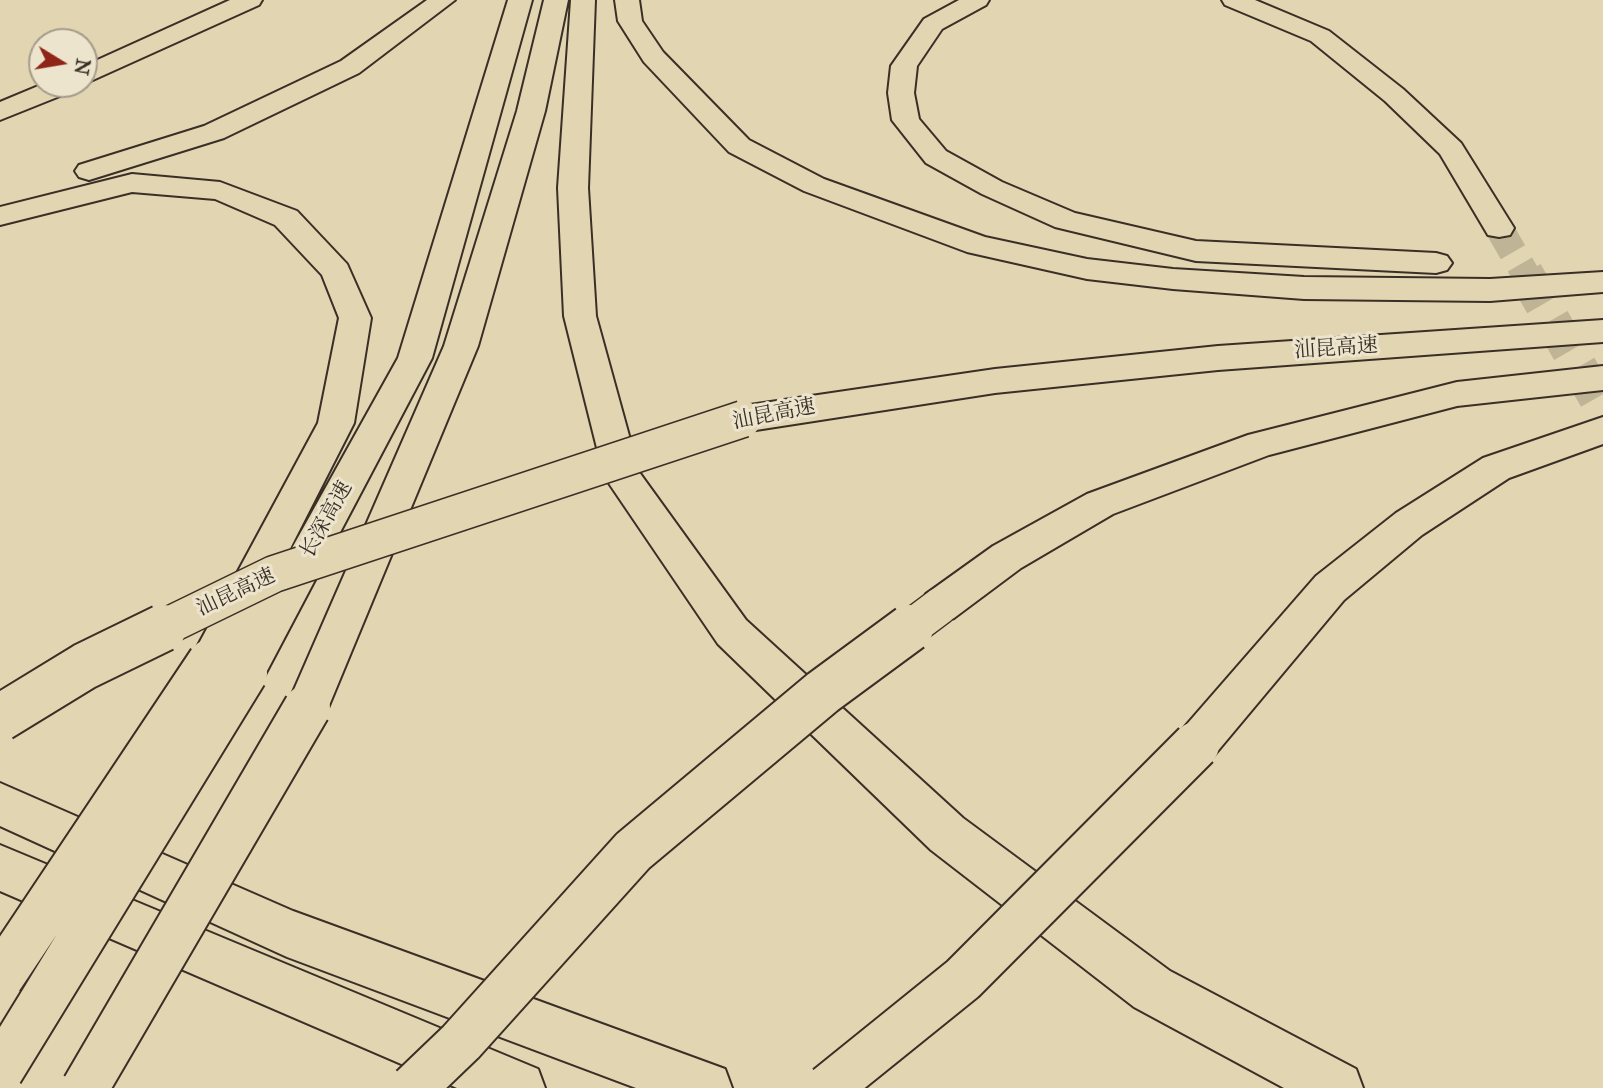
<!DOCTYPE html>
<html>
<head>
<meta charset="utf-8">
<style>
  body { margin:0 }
  #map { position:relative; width:1603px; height:1088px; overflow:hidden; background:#e2d5b2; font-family:"IM FELL Great Primer",serif }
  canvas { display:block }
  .north { position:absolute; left:28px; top:28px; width:70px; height:70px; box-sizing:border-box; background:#ece4cd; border:2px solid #a59c8a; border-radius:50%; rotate:101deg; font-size:19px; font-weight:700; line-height:28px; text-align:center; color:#3a2f26 }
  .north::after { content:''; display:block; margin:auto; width:24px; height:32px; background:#8f2418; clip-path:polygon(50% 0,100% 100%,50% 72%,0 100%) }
</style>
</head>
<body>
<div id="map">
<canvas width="1603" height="1088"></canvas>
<div class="north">N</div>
</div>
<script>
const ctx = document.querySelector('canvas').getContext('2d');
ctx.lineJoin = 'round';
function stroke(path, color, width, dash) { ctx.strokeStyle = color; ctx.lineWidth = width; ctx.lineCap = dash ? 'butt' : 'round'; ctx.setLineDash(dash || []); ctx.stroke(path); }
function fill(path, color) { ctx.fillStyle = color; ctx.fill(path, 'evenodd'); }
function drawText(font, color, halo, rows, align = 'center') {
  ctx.font = font + ' "IM FELL Great Primer","Noto Serif SC",serif'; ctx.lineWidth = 6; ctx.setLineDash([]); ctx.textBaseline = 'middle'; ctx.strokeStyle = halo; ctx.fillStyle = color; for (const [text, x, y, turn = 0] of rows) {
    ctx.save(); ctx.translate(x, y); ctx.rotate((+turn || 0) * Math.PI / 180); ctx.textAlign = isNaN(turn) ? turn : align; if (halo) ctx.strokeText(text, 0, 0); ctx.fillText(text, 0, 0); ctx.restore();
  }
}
const motorwayTunnelFar1 = new Path2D(`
  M1499 228 1526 275`);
const motorwayTunnel = new Path2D(`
  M1525 273 1603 409`);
const motorway = new Path2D(`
  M230 0H262L259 5 84 84V66Z
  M427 0H455L359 73 224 138 89 180 79 177 75 171 79 165 204 126 341 61Z
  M508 0H532L432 358 259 686 244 691 229 686 224 675 211 680 196 675 190 662 196 649 318 423 339 318 322 275 275 225 215 199 132 192 0 225V207L132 174 220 182 297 211 347 264 371 318 354 423 272 584 398 358Z
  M544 0H568L545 111 478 346 328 708 322 721 307 727 292 721 286 708 444 346 517 111Z
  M571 0H595L588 188 596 316 639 472 746 620 963 818 1170 971 1356 1069 1363 1088H1284L1134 1007 931 850 718 644 604 476 564 316 558 188Z
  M615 0H639L642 21 663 52 749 140 824 179 985 237 1087 259 1173 269 1304 277 1490 279 1603 272V292L1490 301 1304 299 1173 289 1087 279 967 252 804 191 729 152 644 62 618 21Z
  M959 0H989L986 5 942 29 917 66 914 93 919 119 946 151 1002 182 1075 213 1196 241 1436 253 1447 256 1452 263 1447 270 1436 273 1196 261 1055 227 982 194 926 163 892 120 888 93 891 66 924 19Z
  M1222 0H1255L1329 31 1403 89 1461 143 1514 228 1510 235 1499 237 1488 235 1440 154 1385 101 1311 41 1225 5Z
  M43 84H79L75 90 0 120V102Z
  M1603 320V342L1218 370 995 393 743 432 731 428 725 419 731 410 743 406 995 369 1218 346Z
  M1603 366V390L1457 406 1269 455 1113 514 1021 568 954 618 940 623 926 618 920 606 926 594 993 546 1087 494 1248 435 1457 382Z
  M1603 417V444L1509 478 1422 535 1344 600 1211 759 1196 765 1181 759 1174 745 1181 731 1316 576 1396 513 1483 458Z
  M0 783 293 911 725 1069 732 1088H636L287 957 0 826Z
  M0 845 538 1069 545 1088H457L0 891Z`);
const motorwayBridgeFar1 = new Path2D(`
  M159 630 274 574 743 419
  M908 630 940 606`);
const motorwayBridge = new Path2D(`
  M0 718 85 666 163 628
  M0 978 211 662
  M0 1071 244 673
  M85 1088 307 708
  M413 1088 461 1042 633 851 823 692 910 628
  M828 1088 963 979 1196 745`);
const streetNames = [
  ["汕昆高速",1336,349,-4],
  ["汕昆高速",774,415,-11],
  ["长深高速",327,520,-61],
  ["汕昆高速",236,593,-25]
];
stroke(motorwayTunnelFar1, '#c0b496', 28, [28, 14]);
stroke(motorwayTunnel, '#c0b496', 36, [36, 18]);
stroke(motorway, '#3a2f26', 4);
fill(motorway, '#e2d5b2');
stroke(motorwayBridgeFar1, '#3a2f26', 39, []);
stroke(motorwayBridge, '#3a2f26', 50, []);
stroke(motorwayBridgeFar1, '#e2d5b2', 36);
stroke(motorwayBridge, '#e2d5b2', 46);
drawText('21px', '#3a2f26', '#ece4cd', streetNames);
</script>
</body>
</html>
